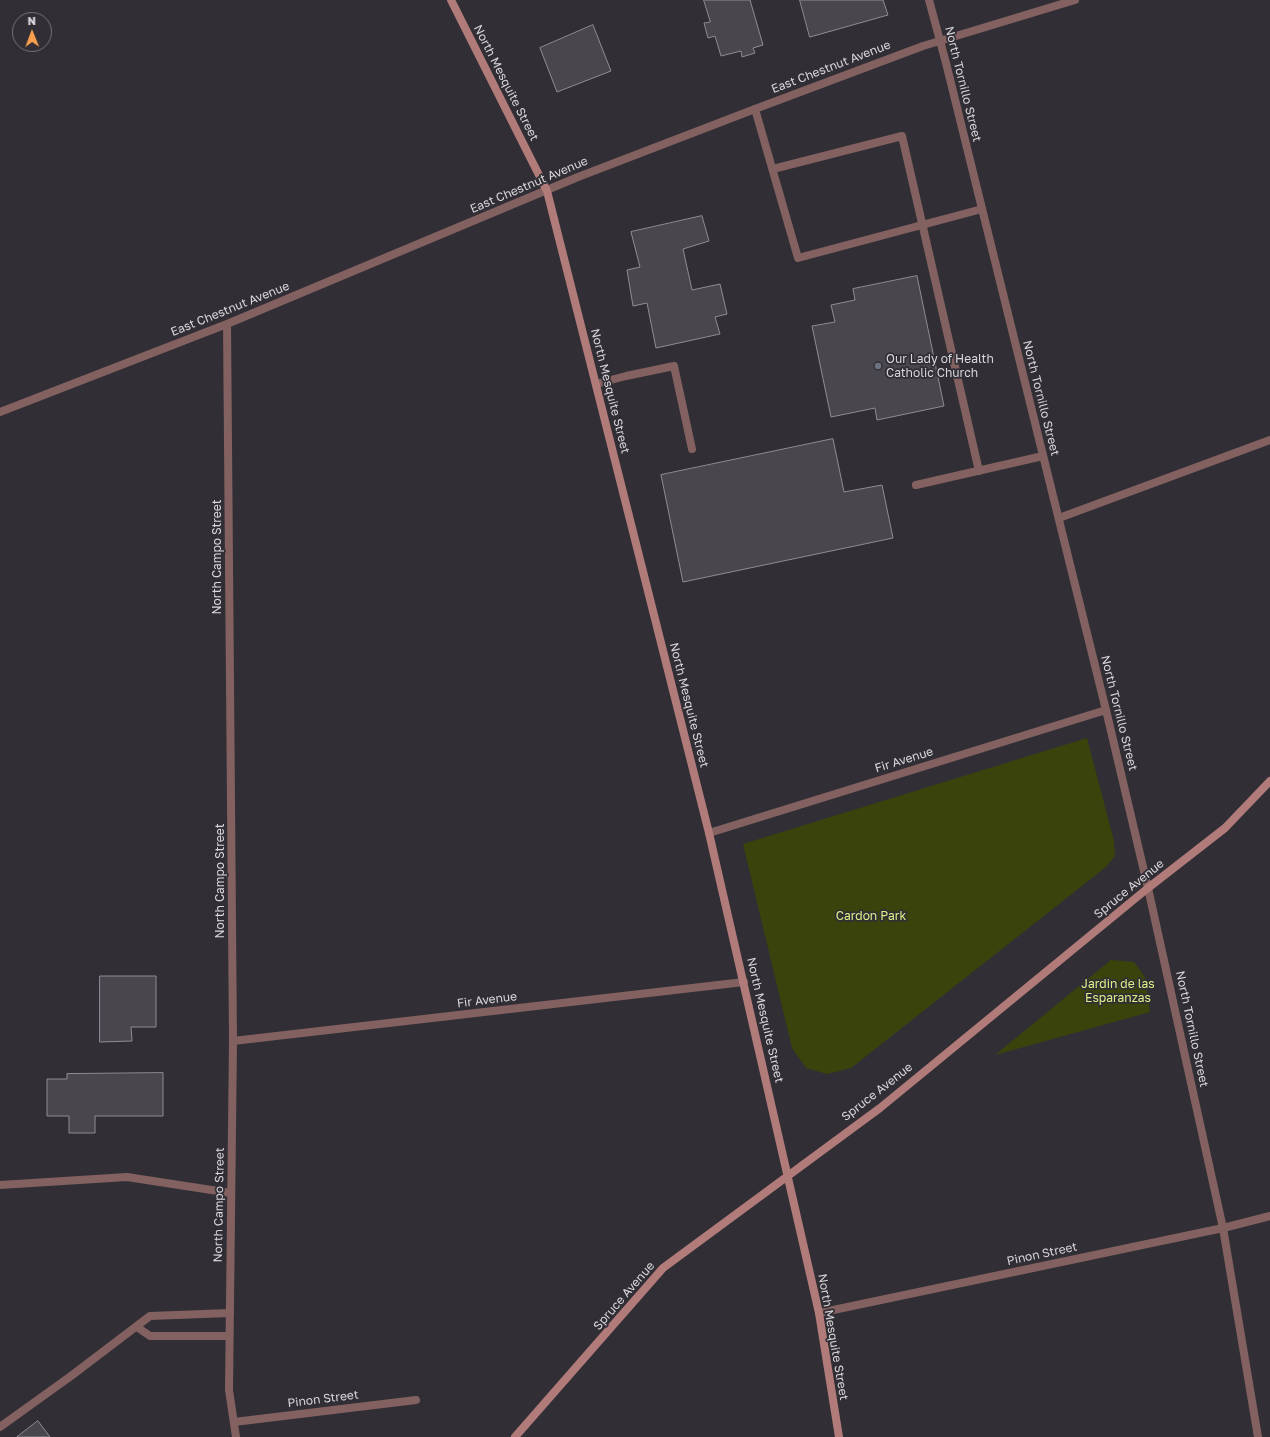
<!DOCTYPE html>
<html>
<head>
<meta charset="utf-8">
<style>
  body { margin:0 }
  #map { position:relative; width:1270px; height:1437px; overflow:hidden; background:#312f35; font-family:"Golos Text",sans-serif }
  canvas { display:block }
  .north { position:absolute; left:12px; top:12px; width:40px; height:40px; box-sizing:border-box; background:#312f35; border:1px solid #747277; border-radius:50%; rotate:359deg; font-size:11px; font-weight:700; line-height:16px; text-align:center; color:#d9d7db }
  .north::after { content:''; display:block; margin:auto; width:14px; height:18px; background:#f99f4d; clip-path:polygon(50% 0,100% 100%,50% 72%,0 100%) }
</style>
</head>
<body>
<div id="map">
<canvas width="1270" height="1437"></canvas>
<div class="north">N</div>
</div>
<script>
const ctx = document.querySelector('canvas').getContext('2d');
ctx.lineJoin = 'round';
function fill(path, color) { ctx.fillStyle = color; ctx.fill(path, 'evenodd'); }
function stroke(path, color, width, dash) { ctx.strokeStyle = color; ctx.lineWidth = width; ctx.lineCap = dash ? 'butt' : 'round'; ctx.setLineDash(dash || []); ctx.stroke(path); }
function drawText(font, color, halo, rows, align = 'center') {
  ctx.font = font + ' "Golos Text",sans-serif'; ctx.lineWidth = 3.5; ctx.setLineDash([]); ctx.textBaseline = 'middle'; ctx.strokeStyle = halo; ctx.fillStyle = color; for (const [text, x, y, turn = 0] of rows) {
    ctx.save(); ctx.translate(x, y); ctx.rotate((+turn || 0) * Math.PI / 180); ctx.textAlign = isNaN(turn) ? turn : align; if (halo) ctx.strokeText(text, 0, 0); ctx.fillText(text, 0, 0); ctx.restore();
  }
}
const green = new Path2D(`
  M1087 738 1114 841 1115 856 1106 867 851 1068 827 1074 806 1068 792 1048 743 844Z
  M1111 960 1134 962 1145 977 1150 1012 995 1055Z`);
const building = new Path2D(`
  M704 0H750L763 45 753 48 755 53 742 57 741 51 721 56 715 36 708 38 704 23 710 22Z
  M800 0H883L888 15 810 37Z
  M593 25 611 71 557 92 540 48Z
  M702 216 709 241 683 249 692 290 720 284 727 314 715 317 720 334 656 348 647 303 633 306 627 270 640 267 631 232Z
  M917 276 944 406 877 420 875 408 831 417 812 326 835 322 831 305 855 300 853 289Z
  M833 439 844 492 882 485 893 538 683 582 661 475Z
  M100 976H156V1027H131L132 1041 100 1042Z
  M163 1073V1116H95V1133H69V1116H47V1079H67V1074Z
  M38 1421 50 1437H17Z`);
const lane = new Path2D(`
  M755 109 798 258 982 209
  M773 169 902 136 979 471
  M596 384 626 376 674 366 692 449
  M916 485 1043 456
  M1059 518 1270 440
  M0 1185 127 1177 231 1193
  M137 1327 150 1336H229
  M0 1427 71 1376 150 1316 230 1313`);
const street = new Path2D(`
  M929 0 946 63 1106 710 1148 888 1223 1228 1258 1437
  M227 324 233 1041 229 1390 236 1437
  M0 412 227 324 578 177 755 109 923 46 1075 0
  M709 833 1106 710
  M233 1041 744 982
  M819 1313 1223 1228 1270 1216
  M234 1422 416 1400`);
const secondary = new Path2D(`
  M451 0 547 191 709 833 819 1313 839 1437
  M515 1437 663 1268 880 1108 1148 888 1225 828 1270 781`);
const markers = [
  [878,366,4,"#6b7280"]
];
const streetNames = [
  ["East Chestnut Avenue",831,67,-21],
  ["North Mesquite Street",506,83,63],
  ["North Tornillo Street",963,84,76],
  ["East Chestnut Avenue",529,185,-23],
  ["East Chestnut Avenue",230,309,-22],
  ["North Mesquite Street",610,391,76],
  ["North Tornillo Street",1041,398,76],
  ["North Campo Street",217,557,-90],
  ["North Mesquite Street",689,705,76],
  ["North Tornillo Street",1119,713,76],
  ["Fir Avenue",904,760,-17],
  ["North Campo Street",220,881,-90],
  ["Spruce Avenue",1129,889,-39],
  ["Fir Avenue",487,1000,-7],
  ["North Mesquite Street",765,1020,77],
  ["North Tornillo Street",1192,1029,78],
  ["Spruce Avenue",877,1092,-38],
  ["North Campo Street",219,1205,-89],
  ["Pinon Street",1042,1254,-12],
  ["Spruce Avenue",624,1296,-49],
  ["North Mesquite Street",833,1337,80],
  ["Pinon Street",323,1399,-7]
];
const poiNames = [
  ["Our Lady of Health",886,359],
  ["Catholic Church",886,373]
];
const parkNames = [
  ["Cardon Park",871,916],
  ["Jardin de las",1118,984],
  ["Esparanzas",1118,998]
];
fill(green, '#3b430c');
fill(building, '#49474d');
stroke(building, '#8f8d94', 1);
stroke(lane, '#836160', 8);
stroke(street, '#836160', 8);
stroke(secondary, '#b17b7a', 8);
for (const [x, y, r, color] of markers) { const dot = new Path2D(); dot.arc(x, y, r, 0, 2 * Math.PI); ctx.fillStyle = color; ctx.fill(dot); stroke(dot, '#312f35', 1.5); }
drawText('12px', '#d9d7db', '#312f35', streetNames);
drawText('12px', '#d9d7db', '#312f35', poiNames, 'left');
drawText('12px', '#ddef87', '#312f35', parkNames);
</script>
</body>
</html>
